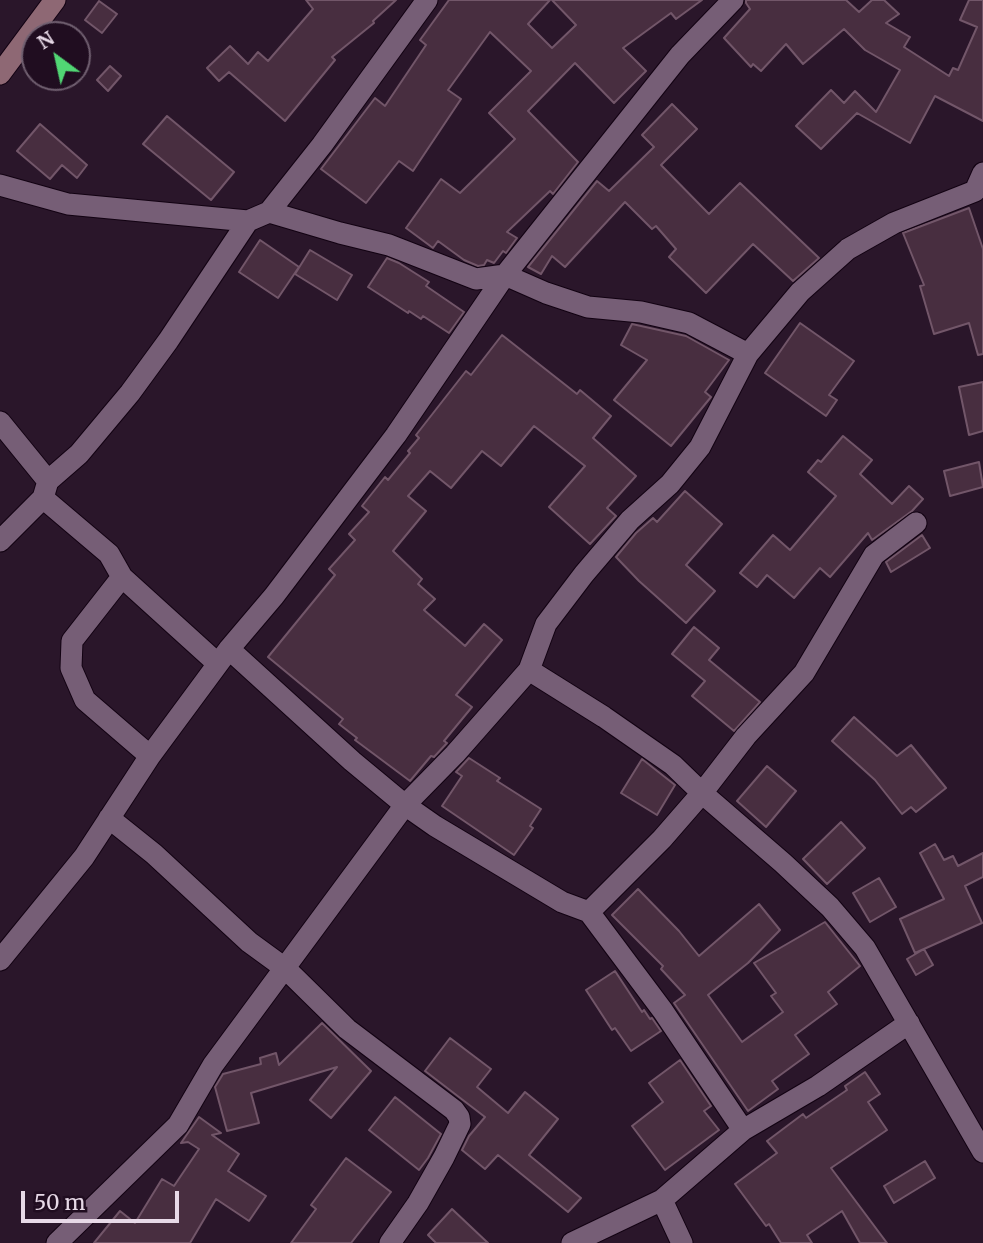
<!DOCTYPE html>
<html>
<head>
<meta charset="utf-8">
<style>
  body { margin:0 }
  #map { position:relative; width:983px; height:1243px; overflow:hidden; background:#2a162a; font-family:Merriweather,serif }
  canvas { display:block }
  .north { position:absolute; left:21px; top:21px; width:70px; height:70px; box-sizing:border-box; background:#200d20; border:2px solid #705f70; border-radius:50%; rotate:327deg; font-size:19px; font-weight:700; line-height:28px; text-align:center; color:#e7d9e7 }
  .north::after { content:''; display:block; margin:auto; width:24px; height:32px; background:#51d674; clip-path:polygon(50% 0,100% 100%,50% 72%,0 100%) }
  .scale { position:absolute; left:21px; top:1191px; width:158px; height:32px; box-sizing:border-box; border:4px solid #e7d9e7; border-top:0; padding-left:9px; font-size:21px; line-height:24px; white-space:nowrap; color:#e7d9e7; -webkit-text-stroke:5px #200d20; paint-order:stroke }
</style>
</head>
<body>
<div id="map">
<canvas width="983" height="1243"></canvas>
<div class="north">N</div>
<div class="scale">50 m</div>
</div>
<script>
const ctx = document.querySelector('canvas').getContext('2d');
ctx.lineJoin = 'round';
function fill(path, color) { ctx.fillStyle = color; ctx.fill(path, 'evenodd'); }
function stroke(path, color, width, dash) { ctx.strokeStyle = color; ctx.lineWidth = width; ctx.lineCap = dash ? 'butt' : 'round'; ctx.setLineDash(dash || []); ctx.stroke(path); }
const building = new Path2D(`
  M306 0H396L373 21 374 23 332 57 335 60 285 121 229 72 219 81 207 68 230 46 248 64 258 52 268 61 313 9Z
  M449 0H550L528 24 552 48 576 25 552 0H702L676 19 671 13 623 48 646 71 614 103 575 63 528 111 578 162 553 194 550 191 507 232 517 238 506 253 503 251 494 263 487 260 484 265 478 266 464 260 438 241 433 248 406 228 441 179 460 193 515 139 489 113 531 71 490 32 448 90 461 99 413 171 399 161 366 203 321 169 375 98 385 106 426 45 420 40Z
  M746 0H846L859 12 872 0H884L899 14 886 23 910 37 904 47 949 76 953 68 958 70 977 27 960 20 969 0H983V121L935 96 910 143 857 113 821 149 796 126 831 90 844 103 855 91 876 112 900 70 865 50 844 29 803 64 786 44 761 71 753 64 751 67 724 38 750 9 746 3Z
  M99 1 117 14 102 33 85 20Z
  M110 66 121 76 108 91 97 80Z
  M672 104 697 129 661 165 709 214 740 183 819 258 793 281 753 244 706 293 669 257 676 249 656 226 652 229 625 202 565 267 552 256 541 274 528 267 597 181 609 191 654 147 642 135Z
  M167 116 234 172 211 200 143 144Z
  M40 124 87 165 77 178 62 165 50 179 17 151Z
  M969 208 983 249V354L978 355 969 323 934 334 920 286 924 285 903 233Z
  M260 240 299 267 278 298 239 272Z
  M310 250 352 275 337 300 295 274Z
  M387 258 399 263 429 282 426 286 464 312 449 333 423 316 421 319 409 311 408 313 368 287Z
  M800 323 854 361 829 395 837 400 826 416 765 373Z
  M632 324 686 336 729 360 705 392 711 397 671 446 614 400 647 360 621 345Z
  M502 335 577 394 580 390 611 416 593 438 636 476 607 508 616 516 590 544 549 507 585 466 534 426 501 466 482 451 451 488 430 471 408 496 426 511 393 551 422 579 418 584 435 599 424 610 465 646 484 624 502 640 456 695 472 707 444 741 447 743 434 757 431 756 410 781 355 740 357 738 339 724 343 719 268 657 335 575 329 569 355 540 349 534 369 512 362 506 385 477 388 480 410 453 408 451 419 438 416 435 466 371 471 375Z
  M983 382V431L969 435 959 387Z
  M843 436 872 460 860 474 892 504 909 486 923 499 912 511 872 540 868 533 830 577 820 568 794 598 767 575 757 587 740 573 773 535 790 550 836 496 808 472 818 460 821 462Z
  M979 462 983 487 950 496 944 471Z
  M685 491 722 524 686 565 715 591 686 623 639 581 616 557 636 533 653 518 657 522Z
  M922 535 930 548 891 572 886 562Z
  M694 627 719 648 709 660 760 702 734 731 692 696 705 681 672 654Z
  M854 717 897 756 911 745 946 788 916 812 911 807 902 814 875 780 832 741Z
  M469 758 500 778 497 781 541 809 530 826 533 828 514 855 442 806 462 776 456 772Z
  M642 759 675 785 657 815 621 793Z
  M767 766 796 791 766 827 737 801Z
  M841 822 865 848 827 884 803 859Z
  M935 844 944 860 953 856 958 866 983 853V877L965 886 982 923 915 953 900 919 944 899 920 853Z
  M879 878 896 907 870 922 853 893Z
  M638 889 679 931 699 956 759 904 780 930 748 963 708 995 742 1042 783 1012 771 996 776 993 754 963 825 922 860 966 828 992 837 1004 795 1035 809 1054 772 1081 778 1089 748 1111 674 1003 685 995 661 969 663 966 612 915Z
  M924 949 933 965 916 975 907 959Z
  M615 971 642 1012 644 1010 650 1019 652 1018 661 1031 631 1051 615 1028 612 1030 586 990Z
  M322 1023 371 1071 331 1118 310 1100 337 1067 251 1093 259 1123 227 1131 215 1087 223 1074 261 1064 260 1058 276 1053 279 1065Z
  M450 1038 491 1069 477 1087 508 1113 525 1092 558 1119 529 1155 581 1198 568 1212 498 1155 485 1169 462 1150 469 1136 485 1117 425 1071Z
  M680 1060 711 1106 704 1111 719 1130 665 1170 632 1126 663 1102 649 1083Z
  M865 1072 880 1094 868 1102 887 1130 831 1168 887 1243H860L842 1211 807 1235 812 1243H781L769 1224 766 1226 735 1184 777 1153 767 1141 803 1114 806 1118 847 1090 845 1086Z
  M395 1097 441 1134 428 1158 419 1170 369 1130Z
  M199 1117 221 1133 212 1135 239 1154 228 1171 266 1196 249 1221 216 1199 190 1243H94L120 1211 135 1223 162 1179 174 1186 199 1149 188 1142 181 1143Z
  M346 1158 391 1192 351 1243H291L316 1209 311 1205Z
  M925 1161 935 1178 894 1203 884 1186Z
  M452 1209 488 1243H436L428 1235Z`);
const street = new Path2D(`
  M0 185 68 204 248 221 269 212 340 233 389 245 476 279 505 275 546 293 588 307 641 312 689 323 748 354
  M269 212 322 145 427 0
  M0 422 48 481
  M43 498 109 554 122 577 218 664
  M0 541 43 498 48 481 79 454 130 393 168 341 248 221
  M122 577 72 641 71 668 85 700 150 756
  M229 649 352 761 405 805 435 826 562 902 589 912 663 1011 743 1130
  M529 670 604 717 673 765 702 793 783 863 830 907 865 948 983 1152
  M109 818 154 854 249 942 286 969 347 1029 454 1110 459 1117 460 1124 444 1157 418 1203 390 1243
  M589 912 662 839 702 793 746 736 804 673 874 555 916 523
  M0 960 84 857 150 756 229 649 274 596 396 435 505 275 680 55 733 0
  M57 1243 178 1125 213 1065 405 805 455 754 529 670 546 624 584 574 630 520 670 484 700 447 748 354 800 292 848 249 894 223 975 191 983 173
  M572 1243 662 1200
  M682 1243 662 1200 743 1130 818 1086 909 1023`);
const secondary = new Path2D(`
  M0 74 55 0`);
fill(building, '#482e40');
stroke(building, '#725669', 2);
stroke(street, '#120212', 23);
stroke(secondary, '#120212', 23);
stroke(street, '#765e76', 21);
stroke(secondary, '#8e6874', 21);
</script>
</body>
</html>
